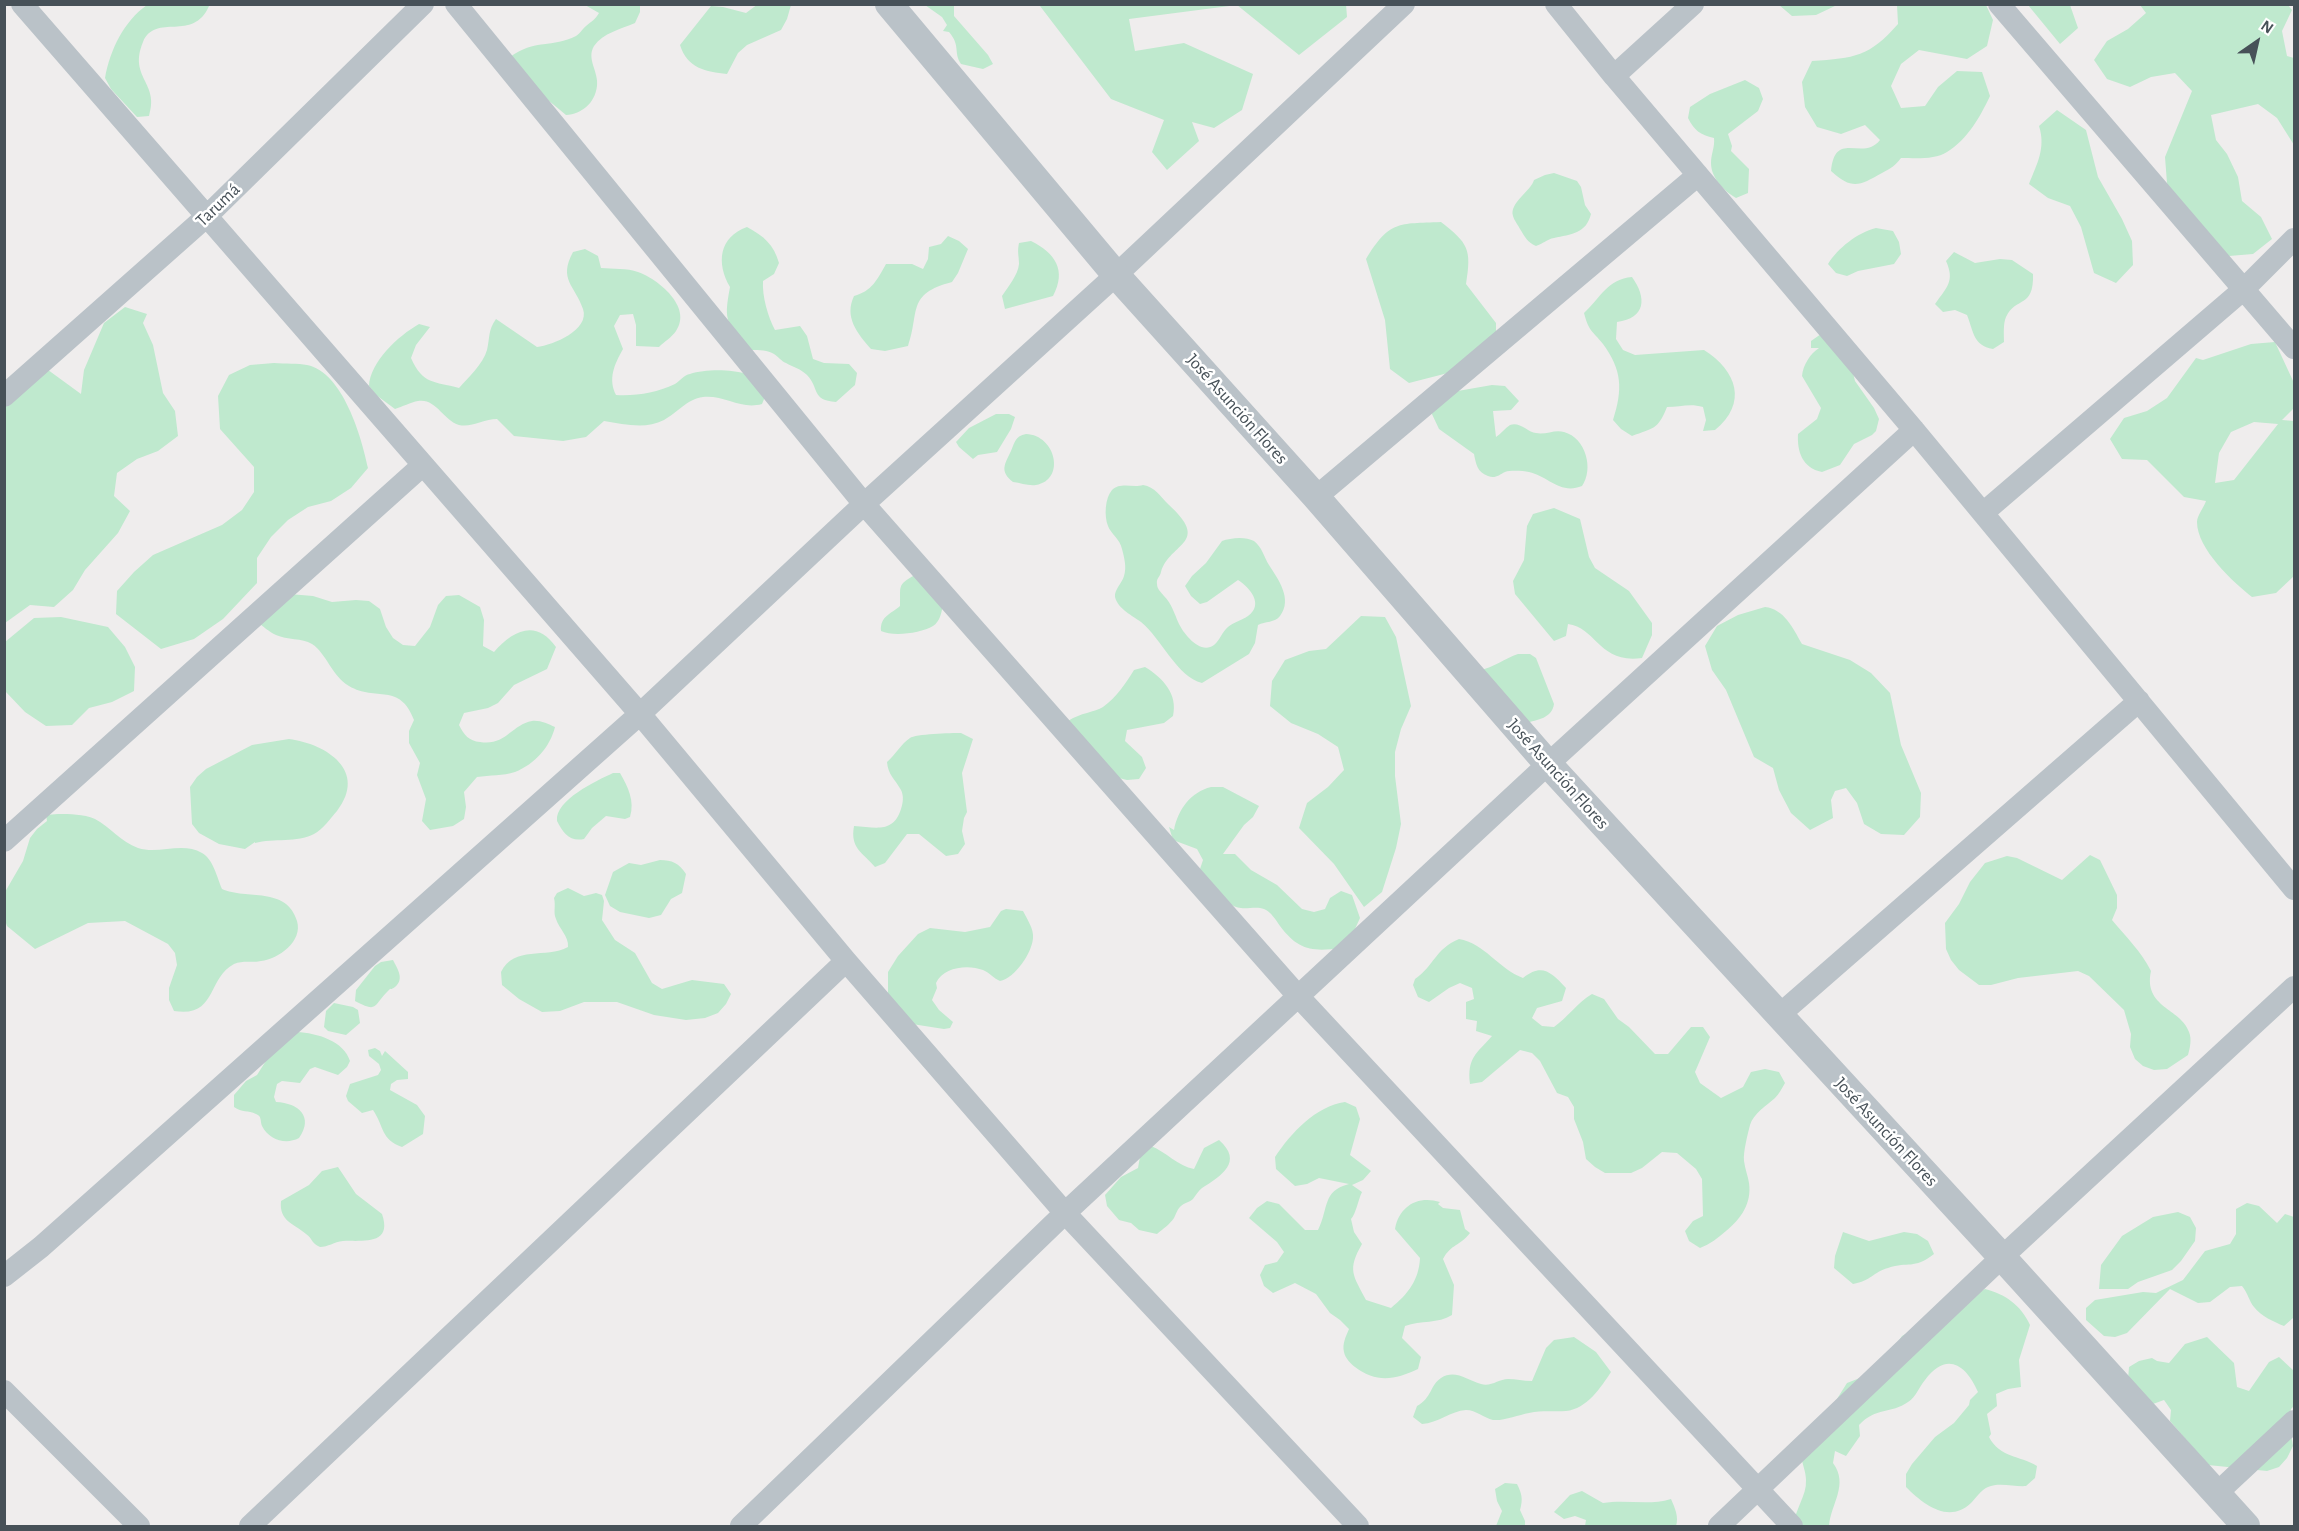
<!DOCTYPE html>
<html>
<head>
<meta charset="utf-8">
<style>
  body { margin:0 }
  #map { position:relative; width:2299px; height:1531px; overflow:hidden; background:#efeded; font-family:"Alegreya Sans",sans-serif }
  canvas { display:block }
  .frame { position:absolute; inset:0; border:6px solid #475158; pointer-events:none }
  .north { position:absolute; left:2227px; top:12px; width:60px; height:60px; -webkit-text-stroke:4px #fff; paint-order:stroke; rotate:34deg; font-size:16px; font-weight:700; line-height:24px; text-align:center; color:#475158 }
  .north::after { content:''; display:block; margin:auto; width:21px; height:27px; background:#475158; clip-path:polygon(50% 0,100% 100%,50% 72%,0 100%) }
</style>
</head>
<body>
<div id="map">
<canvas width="2299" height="1531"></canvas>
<div class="frame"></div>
<div class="north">N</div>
</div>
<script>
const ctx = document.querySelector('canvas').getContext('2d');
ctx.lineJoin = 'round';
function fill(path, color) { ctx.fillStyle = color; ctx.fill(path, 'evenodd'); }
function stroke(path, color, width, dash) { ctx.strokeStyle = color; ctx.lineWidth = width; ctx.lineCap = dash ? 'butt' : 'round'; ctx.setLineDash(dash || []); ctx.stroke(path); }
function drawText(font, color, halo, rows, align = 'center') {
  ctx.font = font + ' "Alegreya Sans",sans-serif'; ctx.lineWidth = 5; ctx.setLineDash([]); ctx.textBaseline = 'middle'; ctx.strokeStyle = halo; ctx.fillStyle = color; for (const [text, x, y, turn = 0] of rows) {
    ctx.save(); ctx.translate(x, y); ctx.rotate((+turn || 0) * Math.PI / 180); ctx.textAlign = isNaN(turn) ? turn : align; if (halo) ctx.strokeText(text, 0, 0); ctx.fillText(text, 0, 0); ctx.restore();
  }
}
const green = new Path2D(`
  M758 4 791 5 787 19 781 30 747 45 738 53 727 74C706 72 687 68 680 45L711 6 723 7 746 13Z
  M1043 4H1346L1347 17 1299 55 1237 5 1129 19 1135 51 1184 43 1253 74 1242 110 1214 128 1192 122 1199 141 1167 170 1152 152 1164 120 1111 99 1040 6Z
  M147 5 209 6C193 43 156 12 143 42 128 78 160 82 149 116L137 117 111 89 105 78C110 50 124 21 147 5Z
  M585 5H640V12L635 23C621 29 603 33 594 46 586 59 599 72 597 86 595 103 582 114 566 115L548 100 510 57C534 39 553 48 576 36 581 33 582 29 586 26 592 21 595 20 599 13Z
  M925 5H954V16L988 55 993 64 983 69 961 64C953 52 961 46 949 32L943 31 947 25 942 17Z
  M1779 5H1837L1816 15 1792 16Z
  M1897 5H1986L1993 20 1987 46 1967 59 1919 50 1901 64 1891 86 1901 108 1925 106 1938 87 1957 71 1982 72 1990 96C1980 117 1968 139 1947 152 1935 160 1915 158 1901 158 1895 166 1891 168 1882 173 1860 185 1853 191 1831 171 1835 129 1863 162 1880 140L1865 125 1841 134 1817 127 1805 107 1802 82 1812 61C1855 58 1869 57 1898 24Z
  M2028 5H2070L2078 28 2060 44Z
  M2140 5H2288L2292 10 2282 31 2287 56 2294 58V145L2277 118 2258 104 2211 115 2216 140 2227 154 2238 177 2242 201 2261 217 2272 239 2253 254 2229 256 2176 208 2167 183 2165 157 2192 91 2175 73 2151 77 2130 87 2107 79 2094 60 2107 41 2128 29 2146 13Z
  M1745 80 1759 88 1763 99 1758 111 1728 134 1732 146 1731 151 1749 169 1748 193 1736 198C1724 191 1711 178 1711 163 1711 154 1715 147 1714 138 1700 135 1694 130 1688 118L1690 107 1710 94Z
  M2057 110 2086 130 2098 177 2122 219 2132 241 2133 265 2116 283 2094 273 2081 227 2070 206 2048 198 2029 184C2037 164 2046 148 2039 126Z
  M1554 173 1577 181 1581 187 1585 205 1591 214C1586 234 1571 234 1554 238 1547 239 1543 244 1536 246 1527 242 1525 237 1520 229 1518 225 1514 220 1513 216 1509 203 1531 191 1534 180L1545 175Z
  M1441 222C1468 243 1472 249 1466 284L1496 323V348L1479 365 1409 383 1390 369 1385 320 1366 259C1390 220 1398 224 1441 222Z
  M747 227C764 236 774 245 779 263L774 274 763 281C762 296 768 317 775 330L800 326 807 336 813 359 824 363 849 364 857 373 855 385 836 402C811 400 820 389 807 375 801 369 793 367 786 363 781 361 779 357 774 354 768 350 759 350 751 350 727 322 723 324 730 287 716 263 719 237 747 227Z
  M1876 228 1893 231 1899 242 1901 254 1894 264 1858 271 1847 276 1836 273 1828 264C1838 248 1857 233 1876 228Z
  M948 236 959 241 968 249 958 273 952 282C906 294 920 312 908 346L885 351 871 349C857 333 844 317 854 296 872 291 877 280 886 264H912L923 269 928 259 929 247 941 244Z
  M1031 241C1055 253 1067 270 1053 296L1005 309 1002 296C1008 287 1018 275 1019 264 1019 256 1017 252 1019 243Z
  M585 249 598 256 601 268C613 269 627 268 638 272 658 279 693 307 676 331 672 337 664 342 659 347L636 346V325L633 314 620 315 614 326 623 349C614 365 608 379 616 395 637 396 656 393 675 384 680 381 684 375 690 374 705 369 731 369 746 374 754 377 761 387 767 392L762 404C741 410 725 395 703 397 687 399 677 413 664 420 645 430 624 424 604 421L586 437 563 441 514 436 497 419C484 419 471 428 459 425 443 420 436 398 418 401 411 402 402 407 395 409L376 395 369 386C370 362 398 336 419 324L430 327 416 345 411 358C423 385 434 381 459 388 468 378 483 364 487 350 490 337 488 330 496 319L537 347C553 345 590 330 583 309 575 285 558 280 573 252Z
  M1954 252 1975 263 2000 259 2012 260 2033 274C2034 309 2016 296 2006 317 2003 324 2004 334 2004 342L1993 349C1973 345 1974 333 1967 315L1955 310 1943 312 1935 304C1947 287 1955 281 1946 261Z
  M1632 277C1647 298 1646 318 1617 322L1616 339 1623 350 1635 355 1704 350C1737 371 1748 403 1715 430L1703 431 1706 420 1703 407C1690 403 1680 407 1667 407 1658 430 1653 428 1632 436L1621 429 1613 420C1623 389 1622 370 1603 344 1592 330 1589 332 1584 313 1601 297 1608 279 1632 277Z
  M125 307 147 314 143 323 153 345 163 393 175 411 178 436 158 451 137 459 117 473 114 496 130 511 118 533 85 570 73 590 54 607 30 605 5 623V398L44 367 81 394 84 370 104 323Z
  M1821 334 1849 356 1855 381 1874 408 1879 419 1876 431 1872 435 1854 444 1840 465 1822 472C1802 468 1797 451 1798 434L1817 419 1821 408 1802 376C1803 365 1810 354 1819 348H1811V341Z
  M2275 342 2294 383V408L2282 420 2294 421V576L2276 593 2252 597C2233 582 2197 549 2197 522 2197 516 2204 507 2206 501L2184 497 2147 460 2122 459 2110 439 2124 418 2147 411 2167 398 2196 358 2203 360 2251 344ZM2254 422 2278 424 2234 480 2215 483 2219 453 2231 432Z
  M274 363C285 364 298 363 307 365 343 372 362 438 368 468L351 488 331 501 308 507 288 520 271 537 257 558V583L223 619 194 639 161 649 116 614 117 591 134 572 153 555 222 525 242 510 254 492V467L220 429 218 396 229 375 250 365Z
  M1492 385 1505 386 1519 401 1511 410 1493 411 1496 437C1501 434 1505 428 1510 425 1519 421 1528 432 1536 433 1546 435 1555 429 1564 432 1586 438 1594 469 1582 486 1560 495 1548 476 1529 472 1523 471 1511 470 1505 472 1499 475 1495 479 1488 476 1477 472 1476 464 1474 454L1439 429 1431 412 1452 392Z
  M996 414H1009L1015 417 1011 429 997 452 978 455 973 459 959 447 956 442 969 428Z
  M1026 434C1056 435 1066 480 1036 485 1028 486 1021 483 1013 482 999 471 1005 464 1011 451 1015 442 1015 436 1026 434Z
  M1143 485C1155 487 1160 496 1168 504 1212 544 1170 542 1161 572 1160 577 1156 578 1157 584 1157 589 1161 592 1164 596 1172 604 1174 613 1179 624 1184 634 1200 655 1214 645 1220 640 1222 632 1228 627 1234 622 1242 620 1248 616 1264 604 1250 588 1238 580L1207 602 1200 604 1191 596 1185 586 1192 576 1206 563 1222 541C1230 538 1245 536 1254 541 1262 547 1264 557 1269 565 1278 579 1293 599 1280 616 1275 623 1265 621 1258 625L1255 643 1249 654 1202 683C1177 677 1161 638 1141 622 1133 616 1118 609 1115 597 1114 590 1122 583 1124 576 1127 567 1124 557 1122 549 1120 539 1111 534 1108 526 1104 516 1105 498 1112 490 1120 482 1133 488 1143 485Z
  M1554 508 1580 519 1589 557 1595 568 1629 591 1652 623V635L1642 658C1599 664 1597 628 1568 624L1566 636 1554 641 1515 594 1513 581 1524 560 1527 526 1533 514Z
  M915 575 943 604C942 611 940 622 933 626 921 633 894 637 881 631 880 616 891 614 900 606 901 587 896 585 915 575Z
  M289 594 313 596 332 602 356 600 369 601 380 609 386 627 393 638 403 645 415 646 430 627 438 605 446 596 459 595 480 607 484 620 483 646 494 652C512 631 536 618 556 647L547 669 514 685 498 703 488 708 464 713 459 725C464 735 469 741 480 742 506 746 511 725 532 721 540 720 548 724 555 727 550 747 535 764 515 772 503 776 490 775 477 777L464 792 466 807 464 819 453 826 430 830 422 821 426 799 417 775 420 763 409 743V731L414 720C400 682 376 702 349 686 332 676 326 653 312 644 302 638 287 640 276 635 269 632 263 626 257 622Z
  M1765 607C1784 609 1793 628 1802 644L1850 660 1871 673 1890 693 1901 745 1921 793 1920 817 1904 835 1881 834 1864 824 1857 803 1846 788 1835 791 1831 800 1833 818 1810 830 1791 813 1779 790 1773 768 1754 757 1726 690 1712 670 1705 646 1717 626 1738 615Z
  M1361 616 1385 617 1396 637 1411 706 1401 729 1395 752V776L1401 824 1396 848 1382 892 1364 907 1334 864 1299 828 1307 803 1328 787 1344 770 1338 747 1318 734 1291 723 1270 706 1272 681 1285 660 1309 651 1326 649Z
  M61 617 108 627 125 647 135 667 134 691 112 702 89 708 72 725 46 726 25 712 5 691V642L34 618Z
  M1518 654H1530L1536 658 1554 704C1552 718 1538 720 1525 723L1479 670C1494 668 1505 658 1518 654Z
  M1145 667C1163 678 1178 694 1173 716L1164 723 1127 730 1125 741 1142 757 1146 768 1139 779 1127 780 1115 777 1068 721C1080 713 1095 712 1103 707 1116 698 1126 683 1134 670Z
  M961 733 973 739 962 773 967 812 964 818 962 831 965 844 958 854 946 856 919 834H907L885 863 875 867C862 852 850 848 854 826 875 827 893 834 901 809 903 803 904 796 901 790 895 779 888 775 887 762 895 755 901 744 910 738 915 734 951 733 961 733Z
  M289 739C327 744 368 771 337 811 330 819 323 829 314 834 297 843 274 838 255 843V842L245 849 219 844 199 833 192 824 190 787 197 777 206 769 252 745Z
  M613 773H620C628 787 635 801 630 817L625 819 606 816 592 828 584 839C570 842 563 833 557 821 555 800 596 781 613 773Z
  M1211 787H1223L1259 806 1253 817 1244 825 1223 854H1235L1251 870 1277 885 1302 909 1314 912 1325 909 1330 898 1341 891 1352 895 1360 918 1355 929 1341 948C1312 952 1298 950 1280 926 1276 920 1271 912 1264 909 1257 906 1248 909 1241 908 1224 906 1210 885 1199 872L1203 860 1197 849 1173 840 1169 827 1174 830C1178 809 1191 792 1211 787Z
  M58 814C70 814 83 814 95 819 110 827 121 842 138 848 159 855 182 841 202 853 213 859 217 877 222 889 246 900 287 886 297 921 303 941 279 959 261 961 252 963 243 960 234 964 207 978 217 1018 174 1011L169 1000V988L177 965 175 953 168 944 125 921 88 923 35 949 7 926 5 920V892L23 861 30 838 37 829 47 821 46 815Z
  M2090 855 2100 860 2117 895V908L2112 920C2126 937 2141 951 2151 971 2143 1008 2181 1008 2189 1032 2192 1039 2190 1048 2188 1055L2167 1069 2154 1070 2143 1066 2135 1059 2130 1047 2131 1034 2124 1010 2089 976 2078 971 2018 978 1991 985H1979L1959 970 1951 960 1946 949 1945 923 1959 904 1970 882 1985 863 2007 856 2017 858 2062 880Z
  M660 860C672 860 679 863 686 874L682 893 671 899 661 915 649 918 620 912 610 906 605 895 613 872 629 863 641 865Z
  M568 888 584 896 596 893 602 895 604 901 602 920 615 940 635 953 652 983 662 989 692 980 724 984 731 994 726 1004 718 1013 705 1018 686 1020 654 1015 617 1002H584L560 1011 542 1012 519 999 502 985 501 972C514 945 546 959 568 947 569 936 559 929 556 919 553 912 556 906 554 898L557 893Z
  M1006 909 1023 911C1027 919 1034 929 1033 938 1032 953 1015 978 1000 981 993 978 990 973 983 970 968 964 943 967 936 983L937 988 932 1000 939 1010 953 1022 950 1028 944 1029 912 1024 888 1005V972L898 956 918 934 930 928 965 932 990 927 1001 911Z
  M1459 939C1484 943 1499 969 1523 978 1542 963 1551 972 1566 988L1562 1001 1537 1008 1532 1018 1542 1026 1554 1027C1568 1017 1577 1003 1592 994L1604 999 1618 1019 1629 1027 1655 1054H1668L1691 1027H1703L1710 1037 1695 1072 1700 1083 1721 1098 1743 1087 1751 1072 1765 1069 1779 1072 1785 1083C1782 1088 1779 1094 1775 1098 1767 1105 1753 1114 1750 1125 1748 1133 1743 1152 1744 1161 1745 1169 1748 1176 1749 1183 1752 1203 1741 1219 1726 1231 1718 1238 1710 1244 1700 1248L1689 1241 1685 1231 1693 1221 1703 1216 1702 1179 1696 1169 1677 1153 1662 1152 1642 1168 1631 1173H1605L1595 1167 1586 1159 1583 1142 1574 1119V1107L1568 1097 1557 1093 1540 1061 1532 1053 1520 1050 1482 1082 1470 1084C1467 1058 1476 1054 1492 1036L1476 1031 1477 1021 1466 1019V1002L1474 999 1472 988 1460 983 1449 988 1429 1002 1418 997 1413 985 1415 979C1434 966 1435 949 1459 939Z
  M393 960C397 968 405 979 395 987 388 992 393 985 387 992 373 1006 378 1013 355 1001L356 990 375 966 381 962Z
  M334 1003 353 1007 358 1010 360 1023 346 1035 328 1031 324 1027 326 1011Z
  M297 1032C317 1033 344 1041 350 1061L347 1067 338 1075 315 1067 310 1069 300 1083 282 1081 277 1084 274 1097 276 1102C299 1103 314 1117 299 1138 286 1145 269 1140 262 1126 260 1121 262 1116 256 1114 248 1110 242 1113 234 1107V1095L246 1081 257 1075 276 1045Z
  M375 1048 380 1051 382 1056 385 1051 408 1072V1079L397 1080 391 1084 390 1090 417 1105 425 1116 423 1134 402 1147C381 1140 384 1126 373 1110L362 1113 348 1101 346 1096 350 1084 378 1075 381 1070 379 1064 369 1056 368 1050Z
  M1345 1102 1356 1107 1360 1119 1350 1155 1371 1171 1363 1180 1352 1185 1362 1192C1358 1200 1356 1214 1351 1219L1354 1232 1362 1244C1347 1270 1353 1275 1366 1300L1391 1308C1408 1294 1419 1280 1420 1258L1395 1229C1399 1206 1418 1195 1440 1202L1438 1204 1443 1208 1460 1210 1465 1229 1470 1233C1460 1246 1451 1244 1443 1259L1454 1285 1452 1315C1438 1324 1421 1320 1405 1326L1402 1338 1421 1357 1418 1369C1395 1380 1376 1383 1355 1367 1351 1364 1345 1358 1344 1352 1342 1344 1346 1336 1349 1329L1340 1320 1330 1313 1316 1294 1295 1283 1273 1293 1264 1286 1260 1275 1265 1265 1277 1262 1284 1252 1277 1242 1249 1218 1257 1208 1267 1201 1279 1204 1305 1230H1318C1329 1208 1322 1191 1349 1184L1319 1178 1307 1184 1295 1186 1276 1169 1275 1157C1291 1133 1316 1106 1345 1102Z
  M1219 1140C1244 1162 1221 1176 1202 1188 1198 1191 1196 1195 1193 1199 1190 1202 1184 1203 1181 1206 1178 1208 1176 1214 1174 1218 1170 1224 1163 1229 1157 1234L1139 1230 1131 1223 1119 1220 1107 1206 1105 1195 1121 1177 1138 1168 1141 1151 1151 1146C1166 1152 1178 1166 1194 1169L1204 1148Z
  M338 1167 356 1194 382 1214C393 1246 362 1240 343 1241 334 1242 328 1247 320 1247 311 1243 313 1239 306 1234 293 1223 279 1221 281 1201L309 1185 322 1171Z
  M2247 1203 2259 1206 2277 1223 2285 1214 2294 1217V1311L2293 1318 2284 1326C2274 1322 2261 1316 2254 1307 2249 1301 2248 1293 2242 1286L2230 1287 2210 1302 2198 1303 2170 1289 2127 1333 2115 1337 2104 1336 2086 1320V1308L2095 1300 2143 1292 2156 1293 2183 1280 2205 1251 2230 1244 2236 1234V1209Z
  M2178 1212 2190 1217 2196 1228 2195 1241 2181 1261 2172 1270 2138 1282 2128 1289H2099L2101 1265 2122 1236 2153 1217Z
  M1843 1232 1869 1241 1904 1232 1917 1234 1928 1241 1934 1254C1913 1270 1909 1261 1888 1268 1873 1272 1871 1281 1853 1284L1834 1268 1835 1256Z
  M1985 1289C2005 1294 2021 1305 2030 1325L2019 1360 2021 1387 2008 1389 1996 1394 1997 1406 1987 1414 1991 1434 1989 1437C2000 1458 2019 1455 2037 1466L2035 1478 2026 1486C2015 1487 1999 1482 1988 1487 1981 1490 1976 1498 1971 1503 1949 1524 1924 1505 1906 1487V1474L1912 1464 1935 1437 1954 1423 1969 1405 1970 1400 1978 1392C1966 1364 1946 1351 1925 1380 1919 1387 1916 1397 1908 1402 1891 1414 1876 1407 1859 1425L1860 1436 1846 1456 1835 1451 1833 1463C1849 1485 1831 1503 1829 1526H1794C1794 1510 1807 1496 1806 1480 1806 1472 1802 1463 1801 1456L1847 1383 1870 1374 1888 1356 1902 1336Z
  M1574 1337 1596 1352 1611 1372C1601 1387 1587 1409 1566 1411 1554 1412 1543 1410 1529 1413 1518 1415 1504 1421 1493 1420 1484 1418 1476 1410 1466 1410 1451 1411 1438 1423 1422 1424L1413 1417 1417 1406C1432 1398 1430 1385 1441 1378 1455 1369 1467 1380 1481 1384 1491 1387 1499 1379 1508 1379 1516 1379 1523 1381 1532 1381L1546 1348 1554 1340Z
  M2207 1337 2234 1363 2237 1387 2249 1391 2269 1362 2279 1357 2294 1371V1406L2291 1409 2289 1421 2293 1446 2287 1458 2279 1467 2267 1471 2208 1465 2170 1421 2171 1410 2164 1400 2153 1404 2128 1380 2129 1367 2139 1361 2152 1358 2157 1361 2169 1363 2185 1344Z
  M1505 1483 1517 1484C1522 1494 1523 1499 1520 1510L1525 1521V1526H1496L1502 1511 1497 1501 1495 1489Z
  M1582 1491 1603 1503C1626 1499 1648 1506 1671 1499 1675 1508 1679 1517 1676 1526H1585L1586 1520 1575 1516 1564 1519 1554 1512 1570 1495Z`);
const minor = new Path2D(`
  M22 4 640 714 846 961 1065 1213 1358 1526
  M456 4 864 504 1298 996 1792 1526
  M1556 4 1614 76 1914 430 2294 889
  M1999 4 2294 348
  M1614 76 1693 4
  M4 396 207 216 423 4
  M1316 497 1698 175
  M1983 513 2244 289 2294 239
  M4 841 423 465
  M1778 1016 2139 701
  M4 1276 41 1247 640 714 864 504 1116 275 1404 4
  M4 1391 139 1526
  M2216 1494 2294 1421
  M250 1526 846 961
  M741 1526 1065 1213 1548 764 1914 430
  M1719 1526 2002 1257 2294 987`);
const tertiary = new Path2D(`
  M889 4 1116 275 1316 497 1548 764 2002 1257 2246 1526`);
const streetNames = [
  ["Tarumá",218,205,-44],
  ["José Asunción Flores",1237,409,48],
  ["José Asunción Flores",1558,774,48],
  ["José Asunción Flores",1886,1132,47]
];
fill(green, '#bfe9ce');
stroke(minor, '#bac2c8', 22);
stroke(tertiary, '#bac2c8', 28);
drawText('18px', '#475158', '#fff', streetNames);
</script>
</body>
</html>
